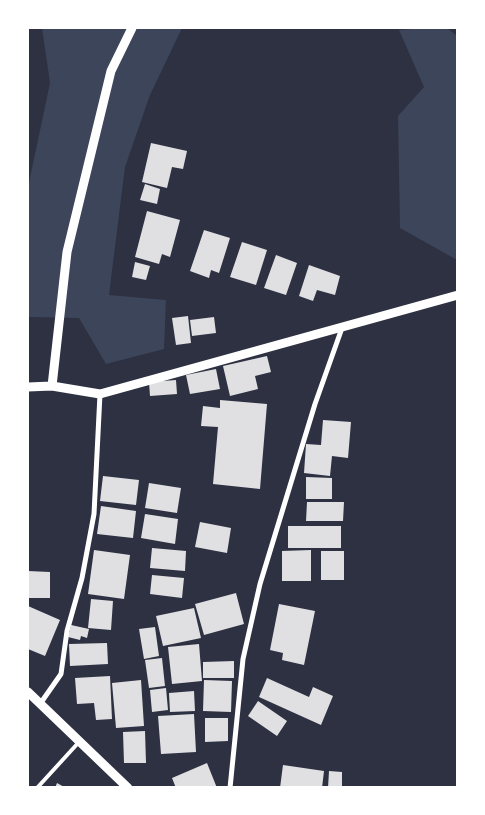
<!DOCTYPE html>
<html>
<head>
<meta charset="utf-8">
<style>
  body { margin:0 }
  #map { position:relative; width:485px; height:815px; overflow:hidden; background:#2d3142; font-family:Ubuntu,sans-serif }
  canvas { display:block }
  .frame { position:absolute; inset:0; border:29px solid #fff; pointer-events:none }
</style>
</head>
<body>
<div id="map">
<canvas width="485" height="815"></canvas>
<div class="frame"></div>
</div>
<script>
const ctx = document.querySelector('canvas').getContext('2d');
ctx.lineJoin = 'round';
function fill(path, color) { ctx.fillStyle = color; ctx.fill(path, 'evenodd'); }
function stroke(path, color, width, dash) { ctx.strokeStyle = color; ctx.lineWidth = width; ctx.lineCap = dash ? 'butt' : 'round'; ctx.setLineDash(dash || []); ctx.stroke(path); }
const green = new Path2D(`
  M42 28H182L150 95 125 167 109 295 166 300 164 349 106 364 79 318 29 317 28 319V187L50 83Z
  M425 28H447L457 36V260L400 228 398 116 424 87 399 30Z`);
const building = new Path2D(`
  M151 143 187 151 183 169 172 167 167 188 142 182Z
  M145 184 160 189 157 204 140 200Z
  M147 211 180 220 170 257 162 254 159 264 135 257Z
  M204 230 230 238 219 273 211 270 209 278 190 271Z
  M242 242 267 250 256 285 230 277Z
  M276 255 297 263 286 295 264 288Z
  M135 262 150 266 146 280 132 277Z
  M309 265 340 276 335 295 317 290 313 301 299 296Z
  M188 316 191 343 176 345 172 318Z
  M214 317 216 333 192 336 190 320Z
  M267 356 271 372 255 376 258 389 230 396 223 366Z
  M216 369 220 389 190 394 186 375Z
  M176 380 177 394 150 396 149 382Z
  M220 400 267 404 260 489 213 484 218 427 201 426 203 406 220 408Z
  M323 420 351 422 348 458 332 456 330 476 304 473 306 444 321 445Z
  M103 476 139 480 136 505 100 501Z
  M306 477 332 478V499H306Z
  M149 483 181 488 177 513 145 508Z
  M307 502H344L343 521H306Z
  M101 506 136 511 133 538 97 534Z
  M145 514 178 519 175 544 141 538Z
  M200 522 231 528 227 553 195 547Z
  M288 526H341V548H288Z
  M152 548 186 551 185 571 150 568Z
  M94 550 130 555 124 599 88 594Z
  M311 550V581H282V551Z
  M321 551H344V580H321Z
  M28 571 50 572V598H28Z
  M152 575 184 578 182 598 150 594Z
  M236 593 244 624 204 635 195 604Z
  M91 599 113 601 111 630 88 628Z
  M279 604 315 611 304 665 282 660 283 653 270 650Z
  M28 606 60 620 45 656 28 649Z
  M194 608 201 638 163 646 156 616Z
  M71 625 89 629 87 638 81 636 80 640 68 637Z
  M155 627 159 656 144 659 139 629Z
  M107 643 108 664 70 666 69 644Z
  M199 644 202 681 172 684 168 647Z
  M162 658 165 686 149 688 145 660Z
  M234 661V678H203V662Z
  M110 676 112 719 96 720 94 703 77 704 75 678Z
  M267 678 309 697 313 687 333 696 321 725 259 697Z
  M141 680 144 726 116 728 112 683Z
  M204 680 232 681 231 712 203 711Z
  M166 688 168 710 152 712 150 690Z
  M194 691 195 711 170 712 169 693Z
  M258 701 287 721 277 736 248 716Z
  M194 714 196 752 161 754 158 716Z
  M205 718H228V741L205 742Z
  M145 731 146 763H124L123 732Z
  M207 763 217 788H176L172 778Z
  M283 765 324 771 322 788H280Z
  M329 771 342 772V788H328Z
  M57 783 66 788H55Z`);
const service = new Path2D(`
  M37 788 79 742`);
const minor = new Path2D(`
  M40 704 61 674 67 631 82 578 94 514 100 394
  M230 788 243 659 260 584 315 404 342 328`);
const tertiary = new Path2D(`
  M52 386 67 252 111 71 132 28
  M28 387 52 386 100 394 458 295
  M28 692 128 788`);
fill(green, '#3c4559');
fill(building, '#e0e0e3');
stroke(service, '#fff', 4);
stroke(minor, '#fff', 5);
stroke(tertiary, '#fff', 9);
</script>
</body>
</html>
